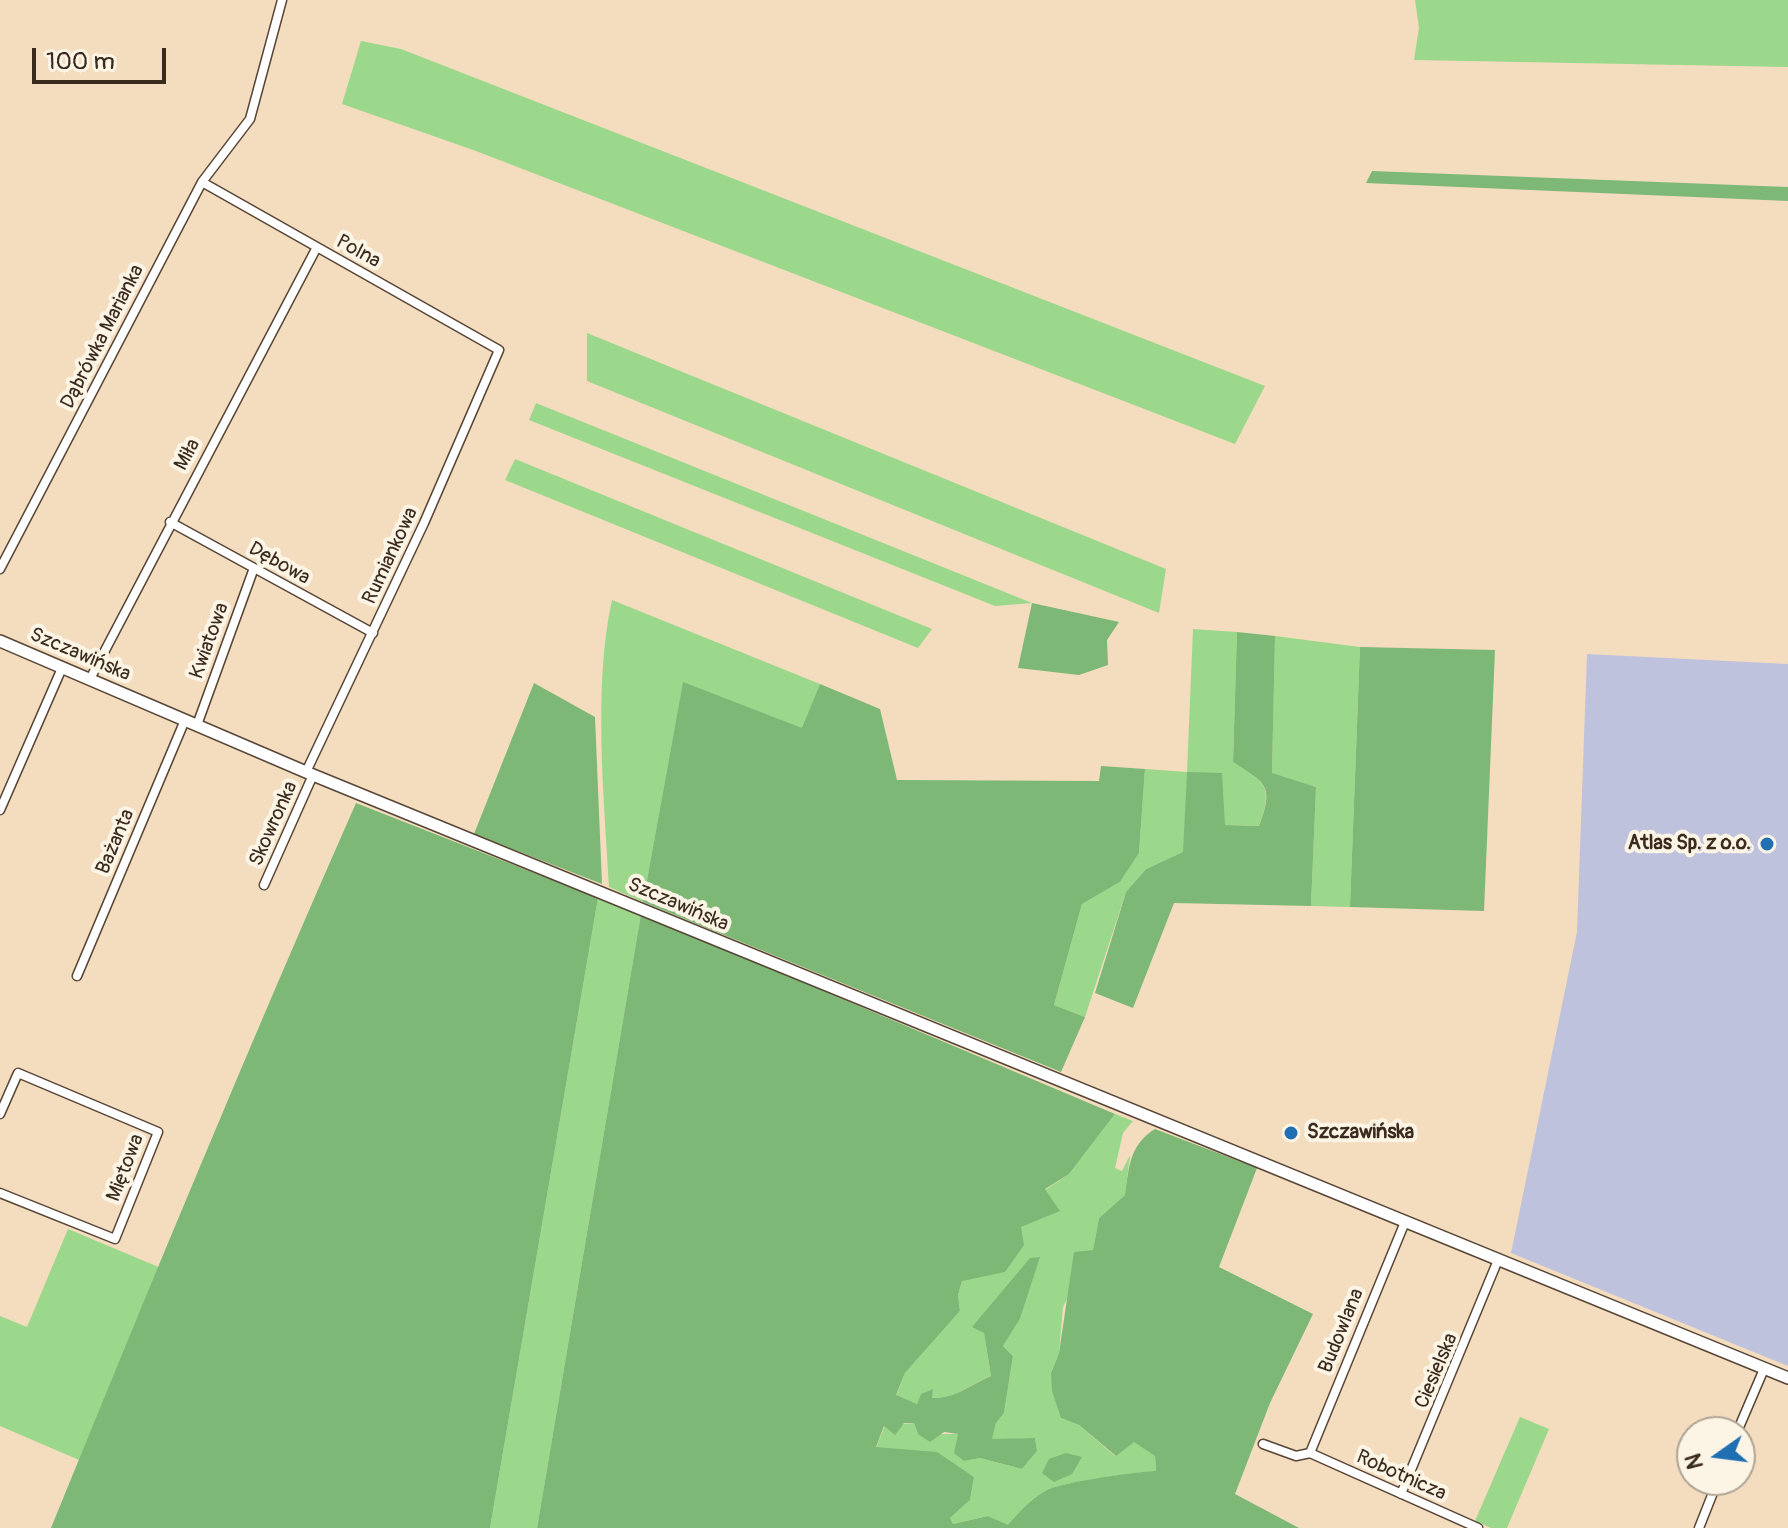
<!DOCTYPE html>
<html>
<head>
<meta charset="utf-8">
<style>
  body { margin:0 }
  #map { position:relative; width:1788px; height:1528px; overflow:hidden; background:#f4dcbf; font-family:Pangolin,sans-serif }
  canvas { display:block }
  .north { position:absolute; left:1676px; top:1416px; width:80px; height:80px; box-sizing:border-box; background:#fcf5e5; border:2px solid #afa495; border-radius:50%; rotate:256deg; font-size:22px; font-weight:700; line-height:32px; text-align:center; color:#3b2a1e }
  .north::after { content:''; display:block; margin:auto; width:28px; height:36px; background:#1f6fb2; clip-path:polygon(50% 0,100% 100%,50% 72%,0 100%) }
  .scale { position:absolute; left:32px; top:48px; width:134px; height:36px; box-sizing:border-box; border:4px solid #3b2a1e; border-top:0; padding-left:10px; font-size:24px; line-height:28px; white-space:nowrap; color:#3b2a1e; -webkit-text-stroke:6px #fcf5e5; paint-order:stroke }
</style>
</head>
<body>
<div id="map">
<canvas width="1788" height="1528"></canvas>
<div class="north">N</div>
<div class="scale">100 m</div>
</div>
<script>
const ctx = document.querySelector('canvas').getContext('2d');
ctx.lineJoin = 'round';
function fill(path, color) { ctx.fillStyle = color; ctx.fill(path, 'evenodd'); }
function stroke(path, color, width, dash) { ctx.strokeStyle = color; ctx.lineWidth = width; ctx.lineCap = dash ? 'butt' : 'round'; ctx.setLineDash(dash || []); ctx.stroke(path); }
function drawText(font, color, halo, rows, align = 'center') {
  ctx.font = font + ' Pangolin,sans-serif'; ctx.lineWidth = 8; ctx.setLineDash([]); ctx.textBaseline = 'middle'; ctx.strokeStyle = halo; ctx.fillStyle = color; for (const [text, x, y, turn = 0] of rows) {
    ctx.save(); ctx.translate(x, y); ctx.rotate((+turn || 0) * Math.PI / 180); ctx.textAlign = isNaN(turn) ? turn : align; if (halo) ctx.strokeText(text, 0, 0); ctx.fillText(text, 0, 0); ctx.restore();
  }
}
const industrial = new Path2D(`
  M1587 654 1788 664V1366L1511 1253 1577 932Z`);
const green = new Path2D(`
  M1415 0H1788V67L1414 60 1419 28Z
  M361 41 401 49 1265 386 1235 444 476 151 342 104Z
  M587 333 1166 569 1159 613 587 381Z
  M536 403 1032 603 995 606 529 420Z
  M515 459 932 629 918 648 505 480Z
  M612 600 820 684 803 729 683 683 643 902 609 887C604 799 593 684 612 600Z
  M1193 629 1237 632 1233 762C1267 784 1273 786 1259 826L1225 825 1183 852 1146 869 1126 892 1085 1017 1054 1005 1082 904 1120 882 1139 853 1145 769 1187 772Z
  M1275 636 1360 647 1350 907 1311 906 1316 787 1272 774Z
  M598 898 641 914 537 1528H490Z
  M1115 1114 1133 1121 1123 1133 1115 1168 1122 1171 1130 1155 1125 1195 1099 1218 1093 1250 1063 1307 1059 1353 1051 1373 1061 1418 1079 1425 1115 1456 1134 1441 1155 1456 1156 1471C1136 1473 1060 1482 1045 1491 1030 1500 1019 1512 1008 1526L988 1516 953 1524 950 1518 970 1500 974 1477 959 1468 876 1448 885 1425 914 1423 918 1434H958L957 1444 964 1461 980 1458 1022 1469 1037 1451 1035 1438 991 1440 996 1423 1004 1413 1013 1356 1003 1346 1020 1319 1039 1258 973 1326 984 1333 991 1376C967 1386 958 1398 931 1398L933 1390 917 1404 896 1396 905 1373 960 1311 958 1295 962 1281 1021 1227 1045 1190 1069 1174Z
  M68 1229 161 1268 79 1460 0 1426V1316L27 1327Z
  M1520 1417 1549 1429 1507 1528H1491L1475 1521Z`);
const forest = new Path2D(`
  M1372 171 1788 187V201L1366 183Z
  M1032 603 1119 622 1107 640 1108 665 1079 675 1018 668Z
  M1237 632 1275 636 1272 773 1316 787 1311 906 1174 903 1133 1008 1095 993 1126 892 1146 869 1183 852 1187 772 1222 773 1225 825 1259 826C1274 786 1267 784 1233 762Z
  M1360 647 1495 650 1484 911 1350 907Z
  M683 682 802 728 820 684 880 709 897 780 1099 781 1101 766 1145 769 1139 853 1120 882 1082 904 1054 1005 1085 1017 1061 1072 643 902Z
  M534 683 595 717 602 884 474 834Z
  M356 803 598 898 490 1528H51C150 1285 250 1043 356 803Z
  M641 914 1115 1114 1069 1174 1045 1189 1060 1211 1021 1227 1024 1245 1005 1272 962 1281 958 1295 960 1311 905 1373 896 1395 917 1404 921 1394 933 1389 932 1398C957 1398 968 1386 991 1376L984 1333 972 1327 1030 1258 1040 1257 1020 1319 1003 1346 1013 1356 1004 1413 996 1423 992 1439 1035 1438 1037 1451 1022 1469 980 1458 964 1461 954 1453 958 1434 944 1432 930 1442 918 1434 914 1423H904L895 1435 884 1426 876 1447 937 1452 974 1477 970 1500 950 1518 953 1524 988 1516 1008 1525C1019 1512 1030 1500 1045 1491 1060 1482 1136 1472 1156 1471L1155 1456 1134 1442 1116 1456 1079 1425 1061 1418 1052 1391 1051 1373 1059 1353 1074 1252 1093 1250 1099 1218 1125 1195C1129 1168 1129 1145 1155 1129L1257 1168 1219 1267 1313 1314 1270 1403 1235 1494 1299 1528H537Z
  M1066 1453 1082 1457 1072 1474 1054 1482 1042 1473 1049 1459Z`);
const street = new Path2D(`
  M202 182 499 350 424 523 306 772
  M170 522 373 633
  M0 569 202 182 250 119 282 0
  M90 679 317 247
  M197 725 254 568
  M0 810 62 668
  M264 885 313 775
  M77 976 185 720
  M0 1114 18 1073 158 1132 115 1239 0 1193
  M1737 1432 1764 1369
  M1263 1444 1296 1456 1310 1453
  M1310 1453 1405 1222
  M1310 1453 1478 1528
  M1401 1494 1498 1260
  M1699 1528 1718 1480`);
const secondary = new Path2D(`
  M0 641 313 775 1788 1378`);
const markers = [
  [1767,844,8,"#1f6fb2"],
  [1291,1133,8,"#1f6fb2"]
];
const streetNames = [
  ["Polna",358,252,29],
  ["Dąbrówka Marianka",103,337,-63],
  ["Miła",188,455,-62],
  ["Rumiankowa",391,556,-65],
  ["Dębowa",279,564,29],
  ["Kwiatowa",210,641,-70],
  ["Szczawińska",80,655,23],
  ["Skowronka",274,824,-66],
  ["Bażanta",116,842,-67],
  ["Szczawińska",678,905,23],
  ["Miętowa",126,1168,-69],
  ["Budowlana",1342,1331,-68],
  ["Ciesielska",1437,1371,-67],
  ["Robotnicza",1401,1476,24]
];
const poiNames = [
  ["Atlas Sp. z o.o.",1751,844],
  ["Szczawińska",1307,1133,"left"]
];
fill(industrial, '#bfc2dd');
fill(green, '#9cd88b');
fill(forest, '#7db877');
stroke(street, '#574536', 11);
stroke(secondary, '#574536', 14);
stroke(street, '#fff', 8);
stroke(secondary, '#fff', 11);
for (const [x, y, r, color] of markers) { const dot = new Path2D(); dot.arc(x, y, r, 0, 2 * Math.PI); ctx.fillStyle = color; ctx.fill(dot); stroke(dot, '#fcf5e5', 3); }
drawText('20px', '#3b2a1e', '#fcf5e5', streetNames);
drawText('bold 20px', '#3b2a1e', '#fcf5e5', poiNames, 'right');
</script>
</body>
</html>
